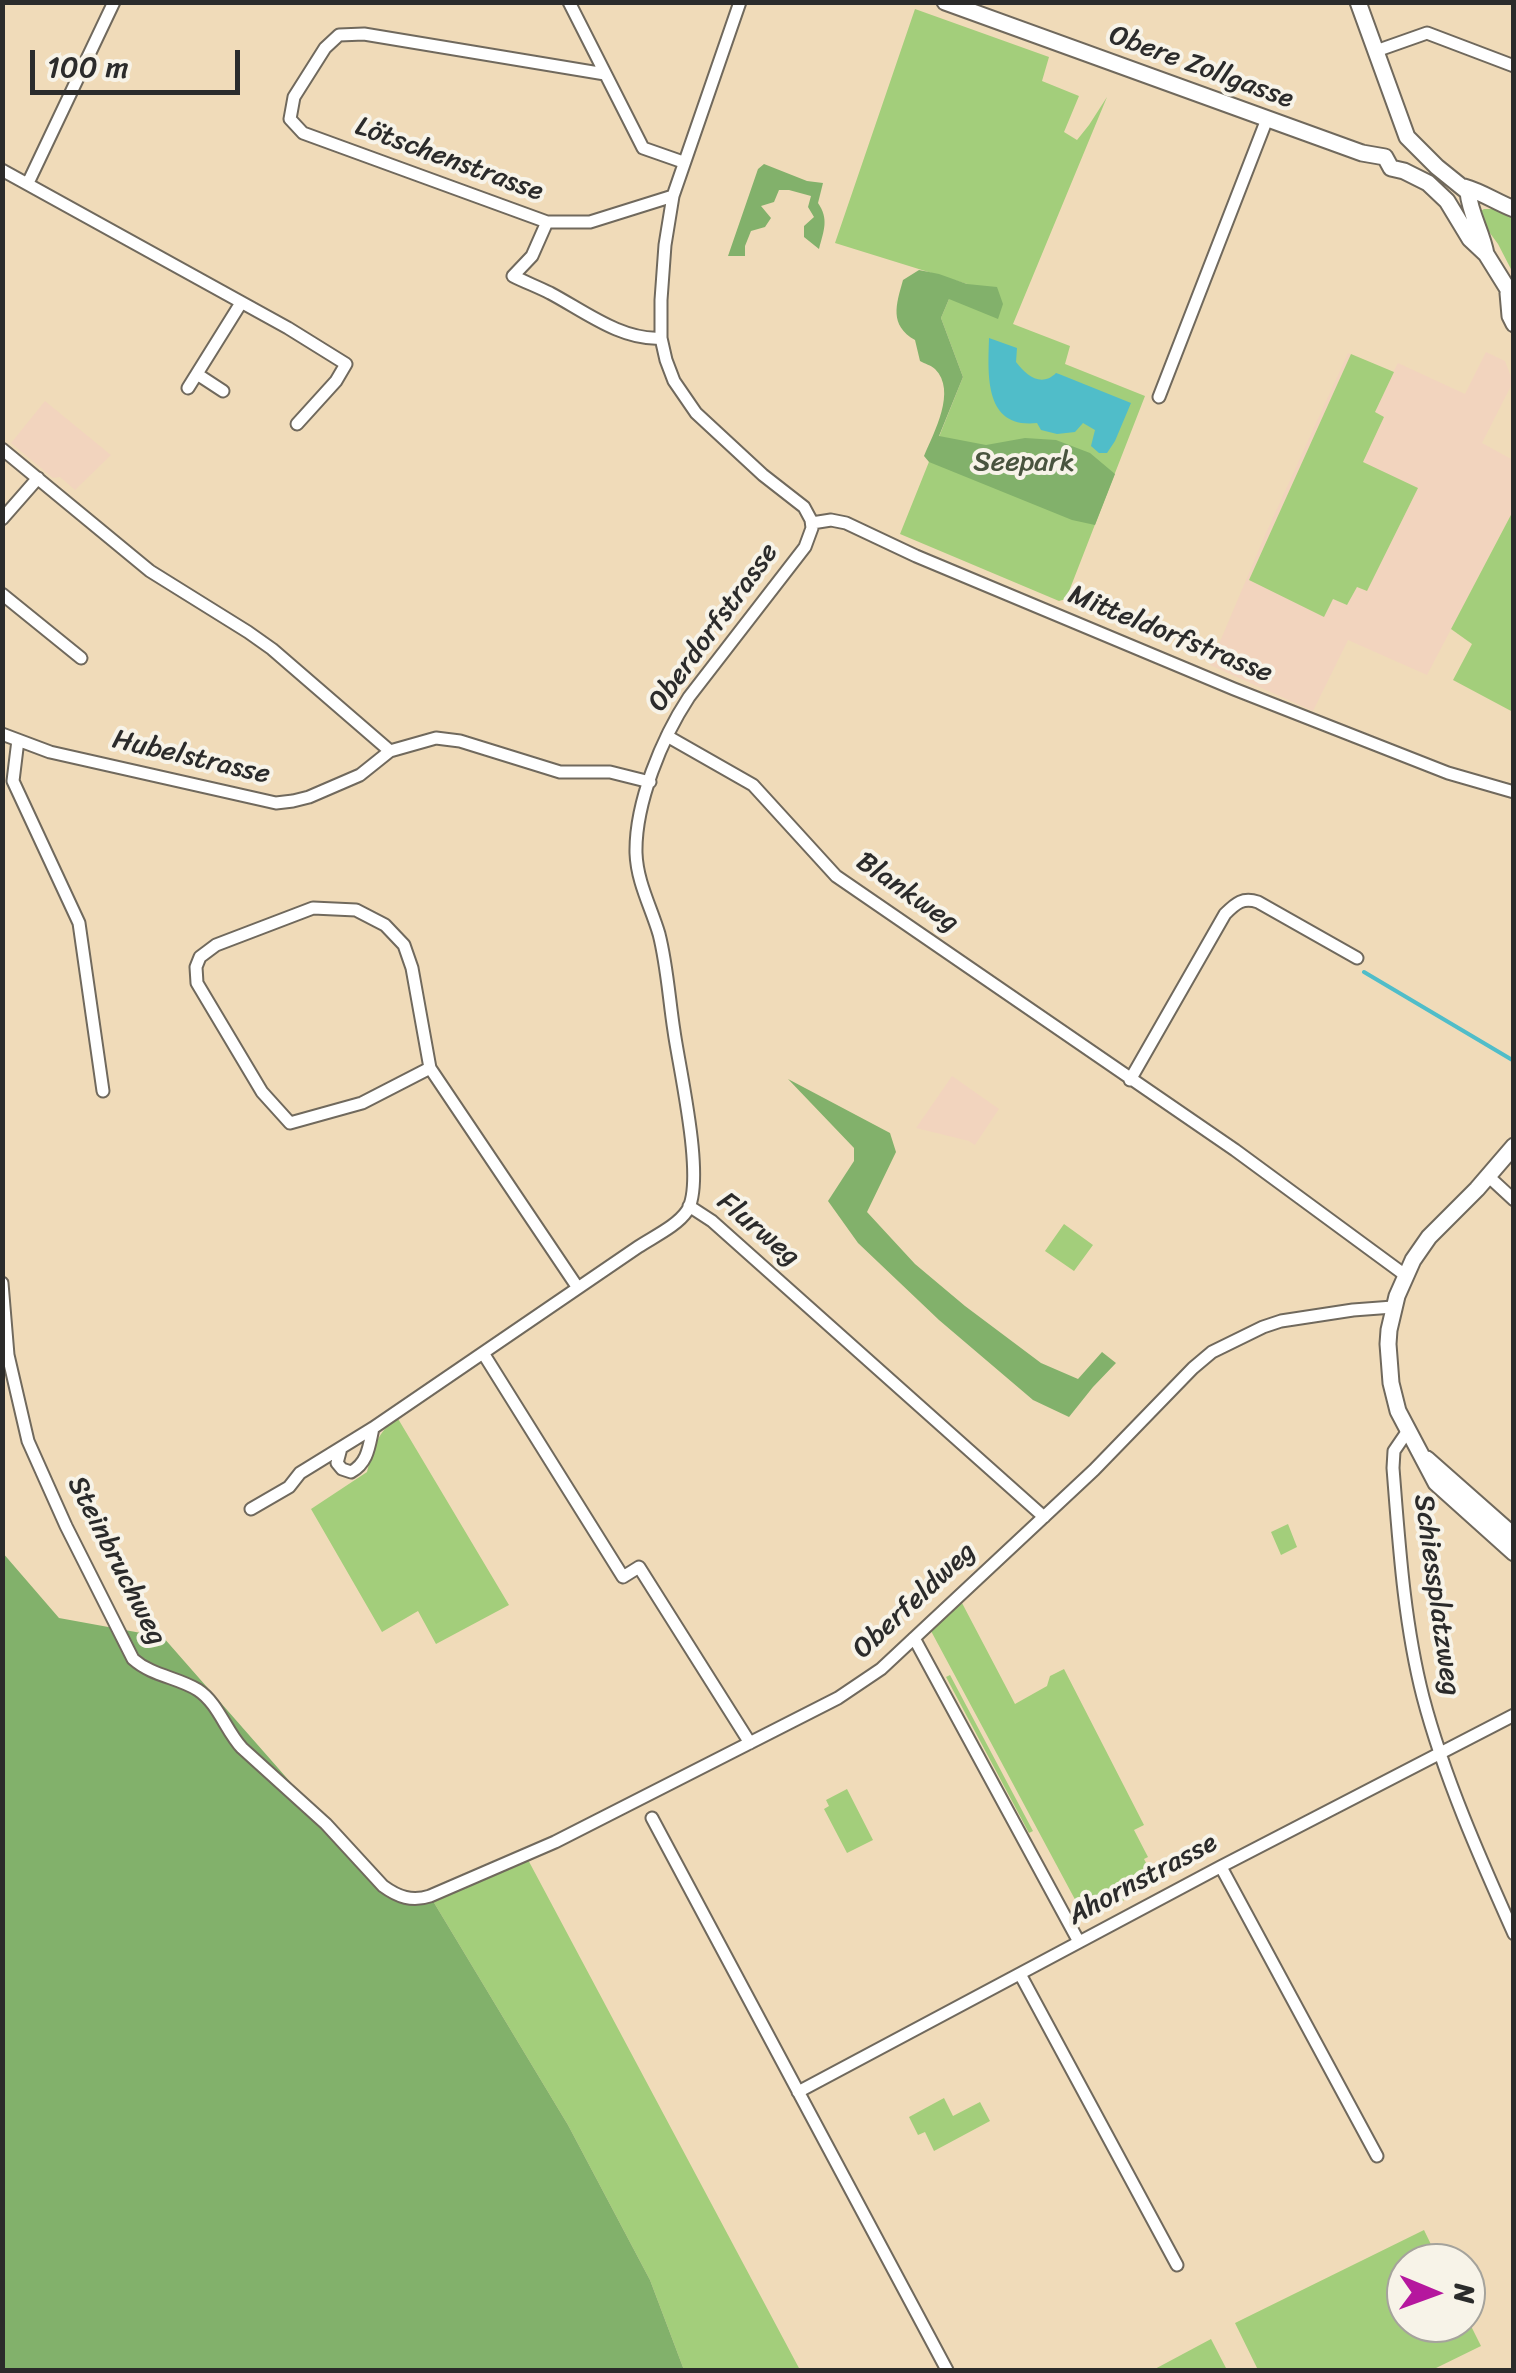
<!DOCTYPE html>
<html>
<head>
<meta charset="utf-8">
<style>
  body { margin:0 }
  #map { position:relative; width:1516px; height:2373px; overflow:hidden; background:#f0dbb9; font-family:Sriracha,sans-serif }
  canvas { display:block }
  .frame { position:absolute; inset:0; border:5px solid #2b2b2b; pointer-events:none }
  .north { position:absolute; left:1386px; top:2243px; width:100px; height:100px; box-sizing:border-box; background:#f7f3e8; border:2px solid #a5a39c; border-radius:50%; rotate:91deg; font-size:28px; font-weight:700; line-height:40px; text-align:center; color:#2b2b2b }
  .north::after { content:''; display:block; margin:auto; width:35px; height:45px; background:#b5179e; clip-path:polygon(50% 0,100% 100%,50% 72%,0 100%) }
  .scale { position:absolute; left:30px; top:50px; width:210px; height:45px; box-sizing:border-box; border:5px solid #2b2b2b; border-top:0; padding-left:12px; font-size:30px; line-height:35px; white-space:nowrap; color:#2b2b2b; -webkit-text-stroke:8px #f7f3e8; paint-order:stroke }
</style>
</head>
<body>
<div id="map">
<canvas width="1516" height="2373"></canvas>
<div class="frame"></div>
<div class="north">N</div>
<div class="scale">100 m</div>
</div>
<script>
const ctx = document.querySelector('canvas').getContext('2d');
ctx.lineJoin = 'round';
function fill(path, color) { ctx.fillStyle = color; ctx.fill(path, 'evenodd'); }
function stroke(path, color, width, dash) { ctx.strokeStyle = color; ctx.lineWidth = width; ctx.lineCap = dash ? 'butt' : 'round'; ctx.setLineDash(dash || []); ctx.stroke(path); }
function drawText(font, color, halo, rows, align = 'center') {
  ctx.font = font + ' Sriracha,sans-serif'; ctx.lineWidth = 8; ctx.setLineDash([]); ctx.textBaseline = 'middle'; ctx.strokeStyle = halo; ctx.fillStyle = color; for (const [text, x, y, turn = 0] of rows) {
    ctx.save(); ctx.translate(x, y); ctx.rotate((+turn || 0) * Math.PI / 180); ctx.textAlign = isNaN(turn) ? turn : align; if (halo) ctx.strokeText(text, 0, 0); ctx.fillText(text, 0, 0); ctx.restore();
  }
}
const built = new Path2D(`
  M1486 352 1505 361 1513 382 1482 443 1513 460V511L1427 675 1348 640 1313 711 1210 665 1266 533 1348 353 1393 372 1398 363 1465 394Z
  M45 401 111 455 75 490 60 477 53 478 11 443Z
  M952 1076 999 1109 975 1145 969 1141 916 1128Z`);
const green = new Path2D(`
  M915 9 1049 57 1042 81 1079 96 1064 132 1077 140 1089 125 1107 97 1013 324 1070 346 1065 364 1145 396 1066 599 1059 601 900 534 963 377 941 318 949 299 967 284 835 243Z
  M1484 209H1496L1513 216V273L1498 244 1481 221 1479 212Z
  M1351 354 1394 372 1375 412 1384 417 1363 462 1418 488 1367 591 1357 587 1347 605 1333 599 1324 617 1249 580Z
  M1513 511V712L1453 680 1472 644 1451 629Z
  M1064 1224 1093 1245 1074 1271 1045 1251Z
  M397 1417 509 1605 436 1644 418 1611 382 1632 311 1509 367 1472C374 1446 376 1435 397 1417Z
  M1288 1524 1297 1547 1281 1555 1271 1532Z
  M962 1603 1015 1704 1047 1686 1050 1676 1064 1669 1144 1825 1134 1830 1148 1857 1144 1859 1157 1883 1086 1920 931 1631Z
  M950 1675 1033 1831 1029 1833 946 1677Z
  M847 1789 873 1840 847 1853 824 1809 829 1806 826 1800Z
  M526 1856 800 2370H684L650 2280 568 2125 430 1896Z
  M944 2098 953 2116 980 2102 990 2121 934 2151 925 2132 918 2135 909 2117Z
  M1424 2230 1440 2263H1406V2323H1466V2316L1481 2346 1432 2370H1258L1235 2323Z
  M1211 2339 1227 2370H1153Z`);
const forest = new Path2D(`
  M764 164 807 181 823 183 818 203C829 219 824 230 819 249L804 237V226L814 217 808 207 811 196 789 190H779L774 202 761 206 771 218 765 227 751 231 745 246V256H728L758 169Z
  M919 270 939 274 967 284 997 287 1003 304 998 319 949 299 941 318 963 377 939 436 986 445 1025 438 1056 440 1090 453 1115 474 1095 525 1072 520 929 462 924 456C934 432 957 391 935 369 931 365 925 364 920 361L915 340C889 325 896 305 903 280Z
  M788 1079 890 1133 896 1152 867 1212 915 1264 965 1306 1041 1363 1078 1379 1102 1352 1116 1363 1093 1387 1069 1417 1033 1400 939 1320 858 1243 828 1201 854 1161V1148Z
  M2 1552 59 1618 163 1637 364 1866 393 1894 430 1896 568 2125 650 2280 684 2370H3Z`);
const water = new Path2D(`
  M989 338 1017 348 1016 362C1026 375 1041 388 1056 373L1059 374 1131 403 1115 441 1107 453H1099L1091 446 1095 430 1083 423 1075 432 1057 434 1041 430 1037 423C984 429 988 375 989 338Z`);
const stream = new Path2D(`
  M1364 972 1514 1061`);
const street = new Path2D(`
  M569 2 643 148 683 162
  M1376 51 1427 33 1514 66
  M2 170 288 328 346 364 336 381 297 424
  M28 183 114 2
  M547 222 303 133 290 119 294 97 325 48 339 35 364 34 605 74
  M661 338C622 341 584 311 550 293 538 287 525 282 513 276L532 256 547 222H590L673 196
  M197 374 223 391
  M188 388 241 303
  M1159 397 1267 119
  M2 449 150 571 248 632 272 649 390 751
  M2 519 38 478
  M812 523 831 520 846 523 916 556 1234 689 1448 773 1514 792
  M2 594 81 658
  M2 734 50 752 276 803 293 801 309 797 360 775 390 751 436 738 460 741 560 772H610L650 782
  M667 736 753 785 836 876 1235 1150 1405 1275
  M18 740 13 781 79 923 103 1091
  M430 1068 412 968 404 945 385 925 356 910 313 908 216 945 200 957 196 967 197 983 262 1092 290 1123 362 1103 430 1068 578 1288
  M1130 1080 1225 914C1236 903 1243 897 1258 902L1357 958
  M1488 1176 1514 1200
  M689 1206 712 1221 1044 1517
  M2 1283 8 1355 28 1441 66 1526 133 1659C152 1676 177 1677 198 1690 218 1703 226 1731 242 1748L326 1824 383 1886C398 1897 412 1902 430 1896L555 1842 838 1698 881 1669 1094 1470 1193 1368 1212 1352 1263 1327 1281 1321 1353 1310 1393 1307
  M483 1353 623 1577 639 1567 750 1743
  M1407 1432 1394 1451 1393 1468C1399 1544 1404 1623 1423 1697 1444 1777 1480 1858 1514 1934
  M341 1448 337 1463 342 1469 351 1472C368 1463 369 1446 373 1428
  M251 1509 289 1487 300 1473 373 1428 638 1247C653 1237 677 1226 687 1211 706 1182 679 1068 674 1031 669 999 667 965 659 934 651 907 637 882 636 853 635 803 662 738 689 697L805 547 812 528 811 520 804 507 763 475 696 413 674 381 666 360 661 338V300L665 245 673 196 740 2
  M914 1638 1079 1942
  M652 1818 947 2370
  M1221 1867 1377 2156
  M1020 1974 1177 2265
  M798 2092 1220 1867 1514 1715`);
const secondary = new Path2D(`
  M945 2 1362 153 1385 157
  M1358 2 1407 137 1437 167 1468 192C1470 214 1482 232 1486 254
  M1385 157 1391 168 1404 171 1428 183 1447 201 1470 239 1486 254 1514 299
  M1464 187C1482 192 1496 202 1514 209
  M1508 293 1510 316 1514 324
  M1514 1146 1477 1189 1429 1237 1413 1260 1397 1296 1389 1330 1388 1344 1391 1383 1398 1411 1436 1483 1514 1553
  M1427 1459 1514 1536`);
const streetNames = [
  ["Obere Zollgasse",1201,68,20],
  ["Lötschenstrasse",449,160,20],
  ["Oberdorfstrasse",714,628,-54],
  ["Mitteldorfstrasse",1170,635,22],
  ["Hubelstrasse",191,758,13],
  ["Blankweg",907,893,35],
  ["Flurweg",758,1230,40],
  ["Steinbruchweg",116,1561,63],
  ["Schiessplatzweg",1436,1595,82],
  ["Oberfeldweg",915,1601,-43],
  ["Ahornstrasse",1143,1880,-28]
];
const parkNames = [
  ["Seepark",1024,463]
];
fill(built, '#f2d4be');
fill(green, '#a3ce7b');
fill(forest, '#82b16b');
fill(water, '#50bdc9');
stroke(stream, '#50bdc9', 4);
stroke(street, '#70695d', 15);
stroke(secondary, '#70695d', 19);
stroke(street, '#fff', 11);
stroke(secondary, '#fff', 15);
drawText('28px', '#2b2b2b', '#f7f3e8', streetNames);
drawText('28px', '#49543f', '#f7f3e8', parkNames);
</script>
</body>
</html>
